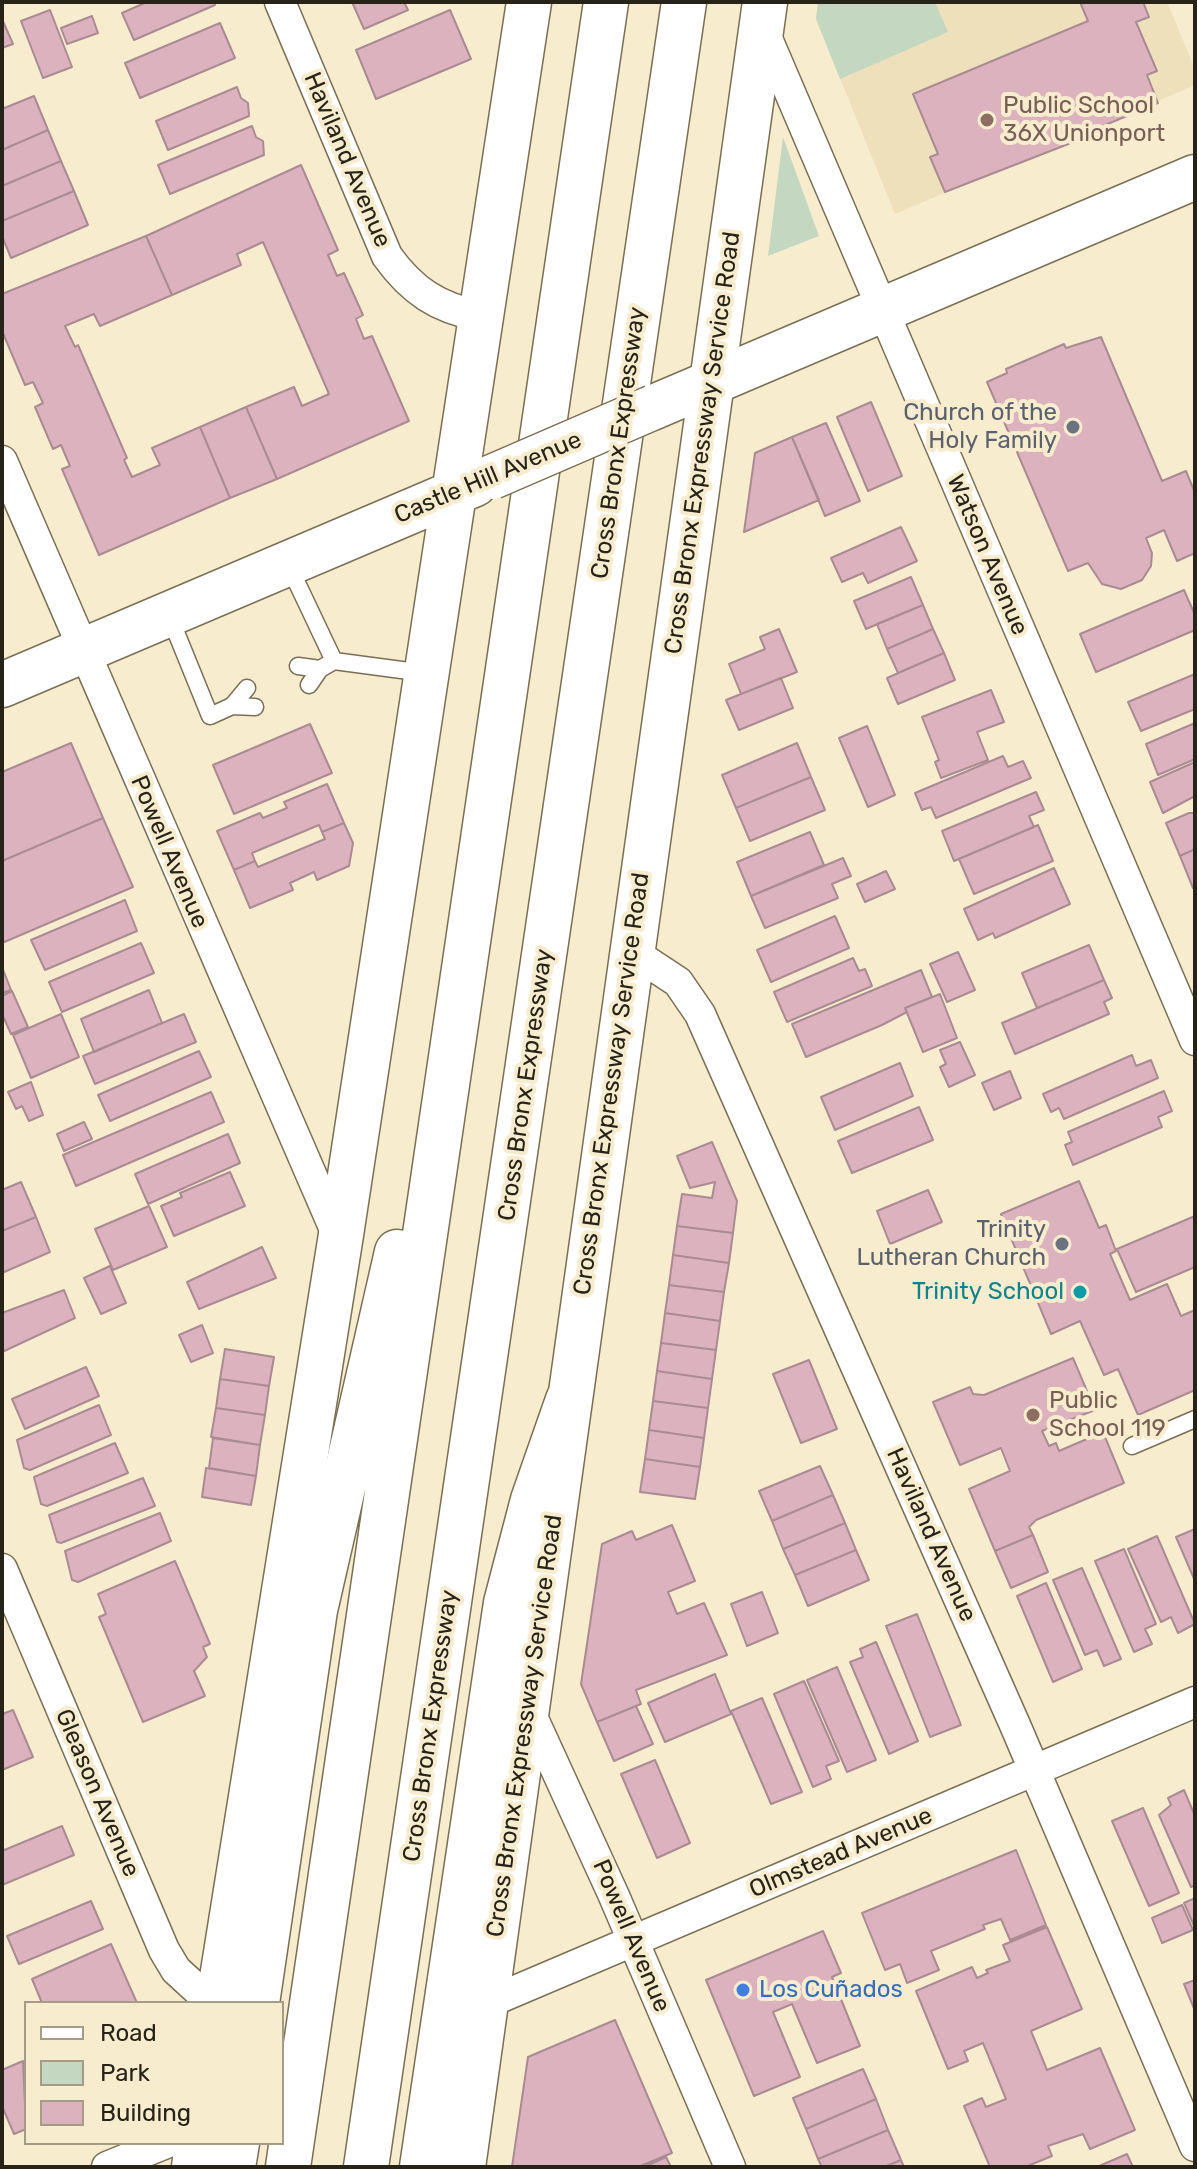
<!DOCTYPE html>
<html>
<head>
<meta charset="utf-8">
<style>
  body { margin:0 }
  #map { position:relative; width:1197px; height:2169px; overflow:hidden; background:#f8eccf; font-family:Rubik,sans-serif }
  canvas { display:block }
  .frame { position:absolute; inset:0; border:4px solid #272318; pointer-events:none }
  .legend { position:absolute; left:24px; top:2001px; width:260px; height:144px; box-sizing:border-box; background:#f8eccf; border:2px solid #a49c86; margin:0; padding:10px 14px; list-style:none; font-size:24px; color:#272318 }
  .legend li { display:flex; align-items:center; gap:16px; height:40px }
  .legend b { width:40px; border:2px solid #a49c86 }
</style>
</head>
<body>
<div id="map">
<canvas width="1197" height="2169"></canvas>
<div class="frame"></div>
<ul class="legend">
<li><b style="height:10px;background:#fff"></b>Road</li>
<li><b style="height:22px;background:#c4d7c1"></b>Park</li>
<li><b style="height:22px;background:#ddb2bf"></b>Building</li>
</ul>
</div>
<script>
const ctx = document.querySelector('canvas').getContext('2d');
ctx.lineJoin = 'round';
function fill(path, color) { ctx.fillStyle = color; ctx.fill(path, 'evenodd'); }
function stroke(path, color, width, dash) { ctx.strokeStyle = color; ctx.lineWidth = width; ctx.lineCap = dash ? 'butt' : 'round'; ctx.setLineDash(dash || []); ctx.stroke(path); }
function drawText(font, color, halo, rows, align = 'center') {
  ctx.font = font + ' Rubik,sans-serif'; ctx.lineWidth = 8; ctx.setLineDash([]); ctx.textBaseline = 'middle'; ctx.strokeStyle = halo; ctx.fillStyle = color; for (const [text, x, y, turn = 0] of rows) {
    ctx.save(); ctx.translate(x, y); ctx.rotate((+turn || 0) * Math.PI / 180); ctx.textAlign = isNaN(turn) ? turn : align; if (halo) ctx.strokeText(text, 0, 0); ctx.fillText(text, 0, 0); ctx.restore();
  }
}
const built = new Path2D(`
  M818 2H1167L1195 69V85L1075 137 1076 141 1019 165 1017 162 895 214 816 19Z`);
const green = new Path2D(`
  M818 2H935L948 32 840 79 816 19Z
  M783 137 819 236 768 256Z`);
const building = new Path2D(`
  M147 2H214L215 5 134 40 122 13Z
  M352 2H404L408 10 364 29Z
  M1080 2H1143L1149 17 1136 22 1157 71 1147 75 1158 103 1074 138 1076 141 945 192 930 157 938 154 913 94 1088 21Z
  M50 10 72 67 43 78 21 21Z
  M450 10 471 59 376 99 356 50Z
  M92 16 98 33 67 44 61 28Z
  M2 19 13 44 2 48Z
  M220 23 235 58 140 98 125 63Z
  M237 87 241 98 248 103 249 116 168 150 156 121Z
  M34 96 48 130 2 150V109Z
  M252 126 256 137 263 141 264 155 170 194 158 165Z
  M48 130 61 161 2 186V150Z
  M61 161 74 191 2 221V186Z
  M301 165 338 250 328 255 337 276 344 273 363 315 356 319 364 339 372 336 409 421 277 479 246 407 294 387 302 406 329 394 263 242 237 254 241 265 172 295 146 236Z
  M74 191 88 225 11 258 2 236V221Z
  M146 236 172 295 100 326 94 314 65 326 75 347 78 345 127 458 124 460 132 477 160 465 152 448 200 427 230 498 99 555 62 469 70 466 61 445 53 449 35 407 43 403 33 382 25 385 2 331V294Z
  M1101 337 1162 481 1186 471 1195 493V553L1177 561 1164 530 1146 538 1152 553 1151 566 1142 580 1121 589 1102 584 1088 563 1068 571 987 382 1007 373 1006 369 1064 344 1066 348Z
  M871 402 902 476 868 491 837 417Z
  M246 407 277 479 230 498 200 427Z
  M826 423 860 501 825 516 792 437Z
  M792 437 819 500 744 532 755 453Z
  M901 527 917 561 868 583 863 573 842 582 831 558Z
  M911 577 923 605 866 629 854 601Z
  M1184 590 1195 615V630L1096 672 1080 634Z
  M923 605 933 629 887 649 877 624Z
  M779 629 797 672 741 694 729 664 765 649 760 637Z
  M933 629 944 653 898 673 887 649Z
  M944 653 955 680 898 704 887 678Z
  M1195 674V709L1141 731 1128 702Z
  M781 678 793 708 739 730 726 700Z
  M991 690 1004 722 977 732 988 760 941 778 935 762 939 760 922 717Z
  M1195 723V759L1158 775 1146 744Z
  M310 724 332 773 234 814 213 765Z
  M867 726 895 795 868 807 839 738Z
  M71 743 103 818 2 861V772Z
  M797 743 811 777 736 808 722 775Z
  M1003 756 1008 767 1023 761 1031 778 936 818 931 807 922 810 915 793Z
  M1195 762V796L1163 813 1150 782Z
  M811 777 825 810 750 841 736 808Z
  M327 784 344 823 322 832 319 825 252 853 255 861 234 870 217 831 260 813 263 818 287 808 284 802Z
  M1036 792 1044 810 1029 816 1034 827 954 861 942 831Z
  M1189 813H1195V849L1180 856 1166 823Z
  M103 818 133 887 2 943V861Z
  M344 823 353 843 349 866 317 880 314 872 290 883 293 890 250 908 234 870 255 861 258 867 325 839 322 832Z
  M1038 825 1053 861 974 894 959 859Z
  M810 832 824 865 751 896 737 862Z
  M1195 849V888H1193L1180 856Z
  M843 858 851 876 832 884 838 898 765 928 751 896Z
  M1054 868 1070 904 995 938 993 933 978 940 964 909Z
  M886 871 895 889 865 902 857 884Z
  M125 900 137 931 45 970 31 940Z
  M835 916 849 948 771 982 757 950Z
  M141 943 154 973 62 1012 49 982Z
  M1089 945 1104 980 1037 1008 1022 973Z
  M958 952 975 990 947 1002 930 964Z
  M853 958 859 971 865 969 872 986 787 1022 774 992Z
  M2 967 11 990 2 993Z
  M921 970 932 997 905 1008 907 1012 882 1025 806 1057 792 1024Z
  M1104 980 1112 998 1104 1002 1109 1014 1015 1054 1002 1023Z
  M149 990 162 1023 94 1052 81 1019Z
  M12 991 28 1027 11 1034 2 1014V996Z
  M940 994 957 1038 923 1052 905 1008Z
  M61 1014 79 1057 31 1078 13 1035Z
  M184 1014 196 1042 95 1084 83 1056Z
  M960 1042 975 1075 949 1087 940 1067 946 1064 940 1050Z
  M199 1051 211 1077 110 1121 98 1095Z
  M1132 1055 1136 1066 1151 1060 1158 1078 1064 1119 1059 1108 1051 1112 1043 1094Z
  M900 1063 913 1096 835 1130 821 1097Z
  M1010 1071 1021 1098 994 1110 982 1083Z
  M31 1082 43 1115 29 1121 22 1106 16 1109 8 1092Z
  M1164 1091 1172 1111 1158 1117 1162 1127 1073 1165 1065 1145 1072 1142 1068 1132Z
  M211 1092 224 1122 76 1186 63 1155Z
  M919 1107 933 1140 852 1173 838 1141Z
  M84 1122 92 1139 64 1151 57 1134Z
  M228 1134 240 1163 148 1204 135 1174Z
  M712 1142 737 1201 733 1233 677 1226 682 1194 712 1198 715 1182 690 1188 677 1156Z
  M230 1172 245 1206 174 1236 161 1206 182 1197 180 1193Z
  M1079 1181 1099 1228 1106 1225 1116 1251 1110 1254 1130 1300 1167 1284 1181 1316 1195 1310V1390L1138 1415 1118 1369 1104 1375 1080 1321 1051 1334 1001 1214Z
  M21 1182 36 1217 2 1231V1190Z
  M928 1190 942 1222 890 1244 877 1211Z
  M149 1206 167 1247 113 1270 95 1229Z
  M1195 1216V1267L1136 1292 1117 1249Z
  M36 1217 50 1252 2 1273V1231Z
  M677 1226 733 1233 729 1263 673 1255Z
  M262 1247 276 1278 199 1309 187 1282Z
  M673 1255 729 1263 724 1292 669 1285Z
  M110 1266 126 1303 101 1314 84 1278Z
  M669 1285 724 1292 720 1321 665 1313Z
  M64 1290 75 1318 2 1352V1313Z
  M665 1313 720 1321 716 1350 661 1343Z
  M202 1325 213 1353 191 1362 179 1335Z
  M661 1343 716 1350 712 1379 657 1371Z
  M225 1349 274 1357 269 1386 220 1379Z
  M1073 1358 1095 1410 1042 1431 1049 1446 1056 1443 1059 1451 1103 1432 1124 1483 1036 1520 1029 1527 1033 1535 995 1551 969 1489 1010 1471 1001 1448 960 1465 933 1402 970 1387 973 1394 984 1395Z
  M809 1360 837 1429 801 1443 773 1374Z
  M86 1367 99 1396 25 1429 12 1399Z
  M657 1371 712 1379 708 1408 653 1401Z
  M220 1379 269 1386 265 1415 216 1408Z
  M653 1401 708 1408 704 1438 649 1430Z
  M99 1405 111 1435 30 1470 24 1468 17 1440Z
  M216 1408 265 1415 260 1445 211 1437Z
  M649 1430 704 1438 700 1467 645 1459Z
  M213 1438 260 1445 256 1476 209 1468Z
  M115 1443 128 1473 47 1506 41 1504 34 1477Z
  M645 1459 700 1467 695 1499 640 1492Z
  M820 1466 833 1495 772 1521 759 1491Z
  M206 1468 256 1476 251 1505 202 1497Z
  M143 1478 155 1506 61 1543 57 1542 49 1515Z
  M833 1495 845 1523 783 1549 772 1521Z
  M160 1513 171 1541 78 1582 72 1580 65 1551Z
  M845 1523 856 1550 795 1575 783 1549Z
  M672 1525 695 1581 668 1592 677 1614 704 1603 727 1655 636 1690 641 1704 597 1722 581 1684 602 1544 632 1531 636 1540Z
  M1195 1529V1581L1176 1537Z
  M1033 1535 1048 1572 1011 1588 995 1551Z
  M1157 1536 1195 1624 1178 1633 1171 1617 1161 1622 1128 1549Z
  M1124 1549 1156 1624 1145 1629 1152 1644 1134 1652 1095 1561Z
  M856 1550 869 1580 808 1606 795 1575Z
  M175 1561 210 1644 203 1647 207 1657 194 1671 205 1696 143 1722 99 1617 106 1614 98 1594Z
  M1082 1568 1121 1659 1104 1666 1097 1650 1085 1655 1053 1580Z
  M1046 1583 1082 1669 1053 1682 1017 1596Z
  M762 1592 778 1633 747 1646 731 1604Z
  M917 1614 961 1725 930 1737 886 1626Z
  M876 1642 918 1741 889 1754 850 1662 863 1657 860 1649Z
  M837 1667 876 1760 847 1772 807 1680Z
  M715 1674 731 1714 665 1742 648 1703Z
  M804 1681 839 1761 826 1766 831 1779 813 1787 774 1694Z
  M762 1698 802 1792 771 1804 731 1711Z
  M636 1706 653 1744 614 1761 597 1722Z
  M13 1710 33 1757 2 1770V1714Z
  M655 1760 690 1843 657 1858 621 1774Z
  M1184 1790 1195 1816V1885L1191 1887 1159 1815 1171 1805 1168 1798Z
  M1143 1808 1179 1893 1149 1906 1112 1821Z
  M62 1826 74 1855 2 1885V1851Z
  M1016 1850 1046 1925 1010 1940 1001 1919 983 1925 985 1929 931 1951 939 1970 907 1983 900 1964 885 1970 862 1913Z
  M1195 1898V1928L1184 1903Z
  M91 1901 103 1929 19 1964 7 1936Z
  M1182 1905 1193 1930 1162 1943 1152 1918Z
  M1047 1927 1082 2009 1031 2031 1047 2070 1100 2048 1135 2130 1090 2149 1083 2134 1048 2146 1052 2156 1025 2167H990L964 2106 982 2098 986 2107 1006 2099 983 2043 964 2051 968 2061 948 2069 916 1991 972 1967 977 1978 988 1973 986 1970 1010 1961 1003 1945Z
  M823 1931 841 1973 832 1977 860 2046 817 2063 792 2004 773 2012 800 2077 754 2096 706 1980Z
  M111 1944 137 2003H42L32 1979Z
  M1195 1980V2011L1184 1984Z
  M615 2020 672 2153 638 2167H512L528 2057Z
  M23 2061 26 2129 14 2134 2 2106V2070Z
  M863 2069 876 2099 806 2129 793 2098Z
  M876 2099 888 2130 818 2159 806 2129Z
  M888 2130 901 2160 884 2167H822L818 2159Z
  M1127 2154 1133 2167H1097Z
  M666 2157 671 2167H644Z
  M901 2160 904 2167H884Z`);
const service = new Path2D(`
  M289 566 334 661 320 669
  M169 615 210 716 232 706 247 688
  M334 661 424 673
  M298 666 320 669 309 685
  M232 706 255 707
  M1132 1446 1195 1419`);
const minor = new Path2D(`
  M280 2 387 256C412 291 438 308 480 316
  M762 27 1195 1040
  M2 461 340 1241
  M631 951 678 982 700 1014 1015 1725 1195 2146
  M2 1569 164 1950 176 1970 212 2003
  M528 1708 614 1896 730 2167
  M487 2003 1195 1702
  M107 2167 166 2143`);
const secondary = new Path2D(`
  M654 407 1195 177
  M2 685 475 484
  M218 2003 340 1241 529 2
  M194 2167 197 2143
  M463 2167 765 2`);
const motorway = new Path2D(`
  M257 2003 315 1610 397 1252
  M233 2167 237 2143
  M288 2167 606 2
  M366 2167 684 2
  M422 2167 506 1603 533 1500 568 1400`);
const secondaryBridge = new Path2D(`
  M492 477 654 407`);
const markers = [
  [987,120,8,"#8d6e63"],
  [1073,427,8,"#6b7280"],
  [1062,1244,8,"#6b7280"],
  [1080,1292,8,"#0f9aa8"],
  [1033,1415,8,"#8d6e63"],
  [743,1990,8,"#3f7fe0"]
];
const educationNames = [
  ["Public School",1003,106],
  ["36X Unionport",1003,134],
  ["Public",1049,1401],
  ["School 119",1049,1429]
];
const streetNames = [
  ["Haviland Avenue",347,160,67],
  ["Cross Bronx Expressway",619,443,-82],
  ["Cross Bronx Expressway Service Road",703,443,-82],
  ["Castle Hill Avenue",488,478,-23],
  ["Watson Avenue",987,555,67],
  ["Powell Avenue",169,852,67],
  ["Cross Bronx Expressway Service Road",612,1084,-82],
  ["Cross Bronx Expressway",526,1085,-82],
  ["Haviland Avenue",931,1535,66],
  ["Cross Bronx Expressway",431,1726,-82],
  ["Cross Bronx Expressway Service Road",525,1726,-82],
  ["Gleason Avenue",97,1793,67],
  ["Olmstead Avenue",841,1853,-23],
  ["Powell Avenue",631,1936,67]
];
const worshipNames = [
  ["Church of the",1057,413],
  ["Holy Family",1057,441],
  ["Trinity",1046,1230],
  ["Lutheran Church",1046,1258]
];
const cultureNames = [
  ["Trinity School",1064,1292]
];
const shopNames = [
  ["Los Cuñados",759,1990]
];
fill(built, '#efe0bc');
fill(green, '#c4d7c1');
fill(building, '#ddb2bf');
stroke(building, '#aa8b94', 2);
stroke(service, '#796f54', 19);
stroke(minor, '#796f54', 33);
stroke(secondary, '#796f54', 47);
stroke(motorway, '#796f54', 47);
stroke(service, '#fff', 16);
stroke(minor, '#fff', 30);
stroke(secondary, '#fff', 44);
stroke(motorway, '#fff', 44);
stroke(secondaryBridge, '#796f54', 47, []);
stroke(secondaryBridge, '#fff', 44);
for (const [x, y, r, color] of markers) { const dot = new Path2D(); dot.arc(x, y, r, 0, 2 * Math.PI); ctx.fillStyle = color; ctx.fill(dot); stroke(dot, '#f8eccf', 3); }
drawText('24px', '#785e54', '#f8eccf', educationNames, 'left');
drawText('24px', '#272318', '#f8eccf', streetNames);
drawText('24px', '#5b616d', '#f8eccf', worshipNames, 'right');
drawText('24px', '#0d838f', '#f8eccf', cultureNames, 'right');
drawText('24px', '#366cbe', '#f8eccf', shopNames, 'left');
</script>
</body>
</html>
